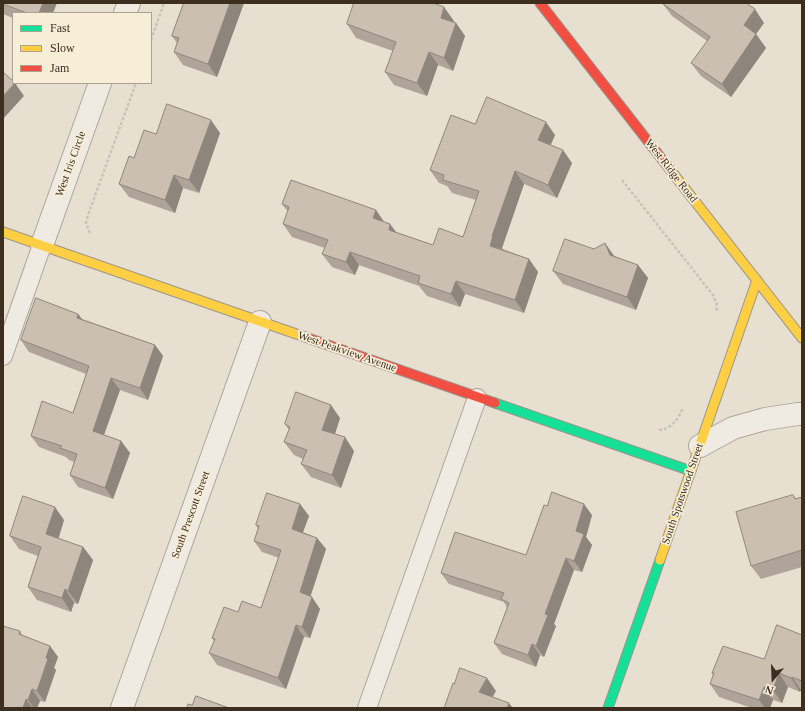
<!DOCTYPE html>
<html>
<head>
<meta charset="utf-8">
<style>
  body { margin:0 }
  #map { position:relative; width:805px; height:711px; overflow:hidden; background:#e7e0d1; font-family:Georgia,serif }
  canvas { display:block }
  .frame { position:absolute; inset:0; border:4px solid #3d2e20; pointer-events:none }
  .legend { position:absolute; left:12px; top:12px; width:140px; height:72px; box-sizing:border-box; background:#f7eed8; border:1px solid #ada18e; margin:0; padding:5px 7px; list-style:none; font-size:12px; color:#3d2e20 }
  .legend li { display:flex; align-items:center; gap:8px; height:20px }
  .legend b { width:20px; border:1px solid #ada18e }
  .north { position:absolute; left:753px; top:659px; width:40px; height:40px; -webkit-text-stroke:3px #f7eed8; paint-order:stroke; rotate:199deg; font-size:11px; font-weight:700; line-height:16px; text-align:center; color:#3d2e20 }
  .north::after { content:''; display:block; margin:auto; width:14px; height:18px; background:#3d2e20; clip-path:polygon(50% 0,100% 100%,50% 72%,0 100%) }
</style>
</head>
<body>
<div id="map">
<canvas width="805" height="711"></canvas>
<div class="frame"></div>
<ul class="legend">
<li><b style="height:5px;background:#16e098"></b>Fast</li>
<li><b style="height:5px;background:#ffcf43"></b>Slow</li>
<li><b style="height:5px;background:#f24e42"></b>Jam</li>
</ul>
<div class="north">N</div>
</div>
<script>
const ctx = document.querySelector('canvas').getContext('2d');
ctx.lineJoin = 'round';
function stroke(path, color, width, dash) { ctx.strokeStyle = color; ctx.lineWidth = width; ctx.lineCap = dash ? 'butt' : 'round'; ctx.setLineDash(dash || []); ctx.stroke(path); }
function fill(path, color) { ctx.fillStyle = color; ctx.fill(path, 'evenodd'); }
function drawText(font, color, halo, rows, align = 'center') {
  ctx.font = font + ' Georgia,serif'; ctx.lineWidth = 3.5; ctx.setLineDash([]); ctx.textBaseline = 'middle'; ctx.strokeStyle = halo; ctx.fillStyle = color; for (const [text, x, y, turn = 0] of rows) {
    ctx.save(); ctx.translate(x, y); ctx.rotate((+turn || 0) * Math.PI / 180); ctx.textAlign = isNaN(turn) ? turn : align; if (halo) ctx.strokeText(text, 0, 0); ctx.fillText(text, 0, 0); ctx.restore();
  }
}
const path = new Path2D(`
  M151 40 164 3
  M622 180 713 295 717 305 716 312
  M90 233 86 223 88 215 136 83
  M659 430C672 429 678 419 683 408`);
const lane = new Path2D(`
  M3 356 42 245
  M367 708 477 398`);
const street = new Path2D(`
  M125 13 129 3
  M42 245 100 83
  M700 446 733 428 765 419 798 414H802
  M122 708 260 322`);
const fast = new Path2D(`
  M495 403 691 471
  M608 708 660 560`);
const slow = new Path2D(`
  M672 172 802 338
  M3 232 305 337
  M660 560 757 280`);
const jam = new Path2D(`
  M540 3 672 172
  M305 337 495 403`);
const wall = new Path2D(`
  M3 3 53 13H13V18L3 14Z
  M184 3H244L217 77 183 65 174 52 177 43 172 36Z
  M662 3 764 23 756 34 766 48 731 97 701 76 691 63 707 41 672 16Z
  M454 21 453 22 456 23 465 36 453 71 438 65 427 96 394 85 385 72 393 51 356 38 347 24Z
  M475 124 555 135 551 145 572 163 557 198 524 184 502 248 503 249 529 259 538 272 524 313 465 294 460 307 427 296 419 286 359 265 355 275 332 267 322 254 325 248 292 237 283 224 288 212 282 204 384 222 396 232 433 245 463 237 476 200 452 193 447 186 439 183 430 170Z
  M220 133 199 193 183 188 175 213 129 197 119 184 134 158 156 134Z
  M614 256 638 265 648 278 636 310 563 284 553 271Z
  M78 314 82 319 155 345 163 356 148 400 120 390 104 435 121 441 130 453 113 499 78 487 70 475 74 462 69 460 66 457 39 447 31 436 73 413 86 374 29 352 21 340Z
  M340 418 335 434 354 451 341 488 311 477 301 464 303 459 294 455 284 442 289 430 285 424Z
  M793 495 796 499 802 497V567L761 579 751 566Z
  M300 504 309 516 303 532 317 538 326 549 310 596 320 609 310 638 304 637 286 689 217 665 209 653 214 641 212 638 238 612 261 608 279 558 262 552 254 541 258 529 256 525Z
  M592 515 586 537 592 545 582 572 574 570 554 624 556 626 544 657 540 655 536 667 502 654 494 643 507 608 504 602 449 584 441 573 526 555Z
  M64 520 58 538 83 547 93 560 78 604 74 603 71 612 37 600 28 587 38 556 19 549 10 536Z
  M20 631 23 636 50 646 58 657 54 668 56 670 45 702 40 701 37 708H3Z
  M802 635V690H801L800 692 788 687 782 703 773 700 770 708H752L719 697 710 684 713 675 712 673 764 659Z`);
const shadedWall = new Path2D(`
  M43 3H57L53 13H39Z
  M230 3H244L217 77 208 64Z
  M444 7 454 21 450 31 441 18Z
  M755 9 764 23 756 34 766 48 731 97 722 84 744 25Z
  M456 23 465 36 453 71 444 58Z
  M429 52 438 65 427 96 417 83Z
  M15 83 24 96 3 119V96Z
  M211 120 220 133 199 193 189 180Z
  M546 122 555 135 547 152 538 140Z
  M563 150 572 163 557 198 548 185Z
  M515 171 524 184 502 248 503 249 490 246 492 236Z
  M174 175 183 188 175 213 165 200Z
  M376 210 385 223 373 218Z
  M390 224 400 237 389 230Z
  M605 243 615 257 610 255Z
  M350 252 359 265 355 275 346 262Z
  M529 259 538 272 524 313 515 300Z
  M638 265 648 278 636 310 627 297Z
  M456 281 465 294 460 307 451 294Z
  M78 314 87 326 77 318Z
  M155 345 163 356 148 400 140 388Z
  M111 378 120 390 101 443 93 431Z
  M331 405 340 418 332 443 322 430Z
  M345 437 354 451 341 488 332 475Z
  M121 441 130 453 113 499 105 488Z
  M300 504 309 516 300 540 292 529Z
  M584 504 592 515 586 537 592 545 582 572 574 561 576 531Z
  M55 507 64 520 56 547 46 534Z
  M317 538 326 549 308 604 300 592Z
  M83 547 93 560 78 604 68 591Z
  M566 558 574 570 554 624 556 626 544 657 536 646 545 614Z
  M65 589 74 603 71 612 62 598Z
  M312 597 320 609 310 638 302 627Z
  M296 625 304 637 286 689 278 678Z
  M532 644 540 655 536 667 528 655Z
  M50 646 58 657 54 668 56 670 45 702 37 691 46 658Z
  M779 673 788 687 782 703 773 690Z
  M792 677 801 690 800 692 791 678Z
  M487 678 496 691 488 705 479 692Z
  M764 687 773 700 770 708H765L759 700Z
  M32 689 40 701 37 708H34L28 700Z
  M26 699 32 708H23Z
  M509 703 513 708H507Z`);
const building = new Path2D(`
  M3 3H43L39 13H27L3 4Z
  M184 3H230L208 64 174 52 179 38 172 36Z
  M354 3H433L444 7 441 18 456 23 444 58 429 52 417 83 385 72 396 42 347 24Z
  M662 3H746L755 9 744 25 756 34 722 84 691 63 710 37Z
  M3 72 13 81V83H15L3 96Z
  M487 97 546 122 538 140 563 150 548 185 515 171 492 236H493L490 246 529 259 515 300 456 281 451 294 418 283 420 276 350 252 346 262 322 254 328 240 283 224 289 207 282 204 291 180 376 210 373 218 390 224 389 230 433 245 439 228 463 237 479 191 443 180 444 175 430 170 451 115 475 124Z
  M167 104 211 120 189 180 174 175 165 200 119 184 129 156 134 158 144 130 156 134Z
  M565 239 594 249 605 243 610 255 638 265 627 297 553 271Z
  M36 298 78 314 77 318 155 345 140 388 111 378 93 431 121 441 105 488 70 475 77 454 60 448 62 446 31 436 42 401 73 413 89 366 21 340Z
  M296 392 331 405 322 430 345 437 332 475 301 464 307 450 284 442 290 427 285 424Z
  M552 492 584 504 576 531 584 534 574 561 566 558 545 614 548 615 536 646 532 644 528 655 494 643 509 603 501 599 504 593 441 573 455 532 526 555 544 505 547 506Z
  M267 493 300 504 292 529 317 538 300 592 312 597 302 627 296 625 278 678 209 653 215 639 212 638 224 607 238 612 242 601 261 608 281 550 254 541 259 526 256 525Z
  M793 495 795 499 802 497V550L751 566 736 512Z
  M23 496 55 507 46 534 83 547 68 591 65 589 62 598 28 587 41 547 10 536Z
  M777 625 802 635V681L792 677 791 678 779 673 773 690 764 687 759 700 710 684 714 673H712L723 646 764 659Z
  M3 626 20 631 19 634 50 646 46 658 48 659 37 691 32 689 28 700 26 699 23 708H3Z
  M460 668 487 678 479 692 509 703 507 708H444L453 683 454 684Z
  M196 696 229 708H187L188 704 192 705Z`);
const streetNames = [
  ["West Iris Circle",71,164,-70],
  ["West Ridge Road",671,171,52],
  ["West Peakview Avenue",347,352,19],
  ["South Spotswood Street",683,494,-71],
  ["South Prescott Street",191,515,-70]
];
stroke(lane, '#ada599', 20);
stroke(street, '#ada599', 24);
stroke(fast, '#9c958a', 11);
stroke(slow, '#9c958a', 11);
stroke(jam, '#9c958a', 11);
stroke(path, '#c8c2b9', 2.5, [3, 2]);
stroke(lane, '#efebe3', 18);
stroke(street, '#efebe3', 22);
stroke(fast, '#16e098', 9);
stroke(slow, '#ffcf43', 9);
stroke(jam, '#f24e42', 9);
fill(wall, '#afa499');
fill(shadedWall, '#8e867d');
fill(building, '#cbbfb2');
stroke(building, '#8e867d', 1);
drawText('11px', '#3d2e20', '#f7eed8', streetNames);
</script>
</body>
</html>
